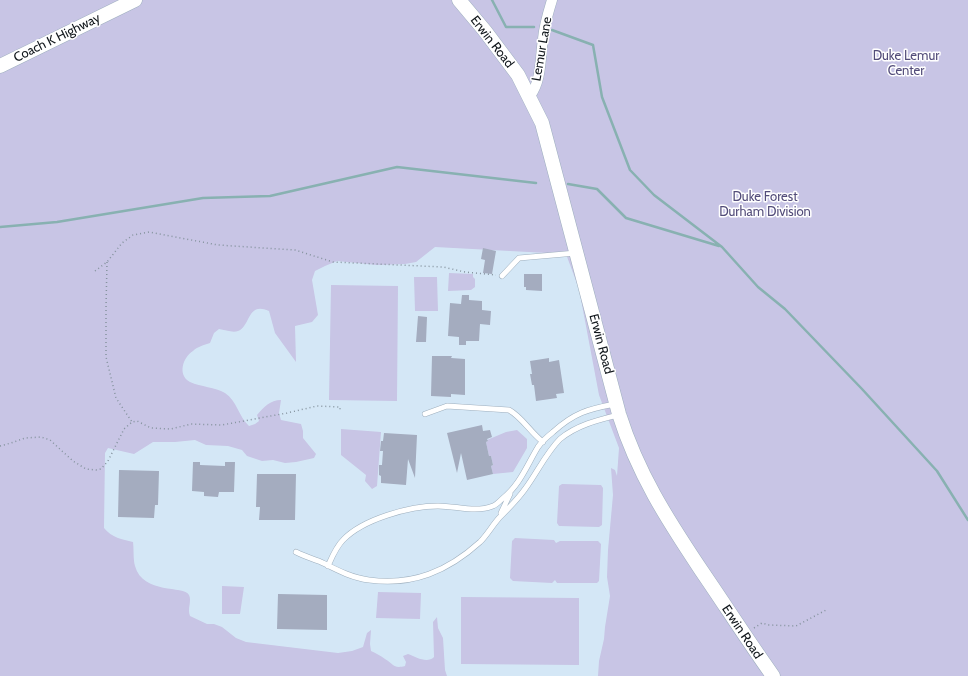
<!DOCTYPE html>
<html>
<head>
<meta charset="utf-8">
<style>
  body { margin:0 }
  canvas { display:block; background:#d4e7f6 }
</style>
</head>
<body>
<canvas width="968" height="676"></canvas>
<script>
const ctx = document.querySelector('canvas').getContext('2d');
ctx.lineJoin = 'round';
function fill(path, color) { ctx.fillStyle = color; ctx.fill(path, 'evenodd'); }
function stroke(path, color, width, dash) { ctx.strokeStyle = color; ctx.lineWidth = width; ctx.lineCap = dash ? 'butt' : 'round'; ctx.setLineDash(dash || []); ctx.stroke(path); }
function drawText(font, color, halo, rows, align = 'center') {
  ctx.font = font + ' Cabin,sans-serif'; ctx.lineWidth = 3; ctx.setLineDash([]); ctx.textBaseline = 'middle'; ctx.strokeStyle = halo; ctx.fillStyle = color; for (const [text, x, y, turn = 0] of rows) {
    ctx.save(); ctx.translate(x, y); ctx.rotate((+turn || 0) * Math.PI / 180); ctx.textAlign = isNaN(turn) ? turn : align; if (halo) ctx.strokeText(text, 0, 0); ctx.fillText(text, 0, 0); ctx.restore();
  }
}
const green = new Path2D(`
  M0 0H968V676H598L599 661 604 639 605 627 610 596 607 577 608 550 613 495 611 468 615 470 617 476 619 448 599 395 579 289 566 254 435 247 416 262 405 264 377 265 337 261 325 266 315 271 312 280 318 315 312 322 295 326 296 362 275 333 269 311C247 301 251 326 238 331 233 333 225 330 219 329L214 333 210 343C204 345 197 347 193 351 183 357 177 375 190 382 201 387 215 387 225 393 237 401 239 417 249 426L255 424 259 421 257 415C264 407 270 400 281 400L279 413 281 420 301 424 303 431V438L316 454 314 458 296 462 285 463 273 460 262 461 247 456 242 450 228 446 206 445 195 440 175 442H153L134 454 108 448 105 453 104 528C112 538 122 539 133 542 134 549 133 559 135 566 143 595 184 585 189 595 192 601 187 609 190 616L207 624H214L222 627 236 638 246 642 338 653 352 651 363 647 367 633 371 630 370 644 371 651C376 653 381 656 385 659 394 664 393 669 405 666L406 662 403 656 408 654C416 657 427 664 434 657L433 622 437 617 438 628 443 638 445 670 447 676H0Z
  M449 273 473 274V277L475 279V287L471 290 448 291Z
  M414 277H437L438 311H415Z
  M331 285 398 286 397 401 329 400Z
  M341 429 381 432 377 486 372 489 365 481 366 475 341 455Z
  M517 430 527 439V448L513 472 493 474 491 466 493 465 491 456H489L486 442 488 441 487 440 506 432Z
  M562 484 601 485 603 488 602 525 599 527 559 526 557 523 559 486Z
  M515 538 554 540 556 543 560 541H598L601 544 599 581 597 583H557L555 580 552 583 513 581 510 578 512 541Z
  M222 586 244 587 240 614H222Z
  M378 592 421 593 420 619 376 618Z
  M461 597 579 598V665L461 664Z`);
const stream = new Path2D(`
  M492 0 506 27H534
  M552 30 593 45 602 97 630 170 654 195 722 247 758 287 785 309 862 389 937 471 968 520
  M568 184 597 189 626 218 719 246
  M0 227 57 222 203 198 270 196 397 167 536 183`);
const building = new Path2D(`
  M483 248 496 251 492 274 483 273 485 260 481 259Z
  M524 274H542V291L526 290V287H524Z
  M462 295H469V300L482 301V310L491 311 490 325 480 324 479 341H466V345H459V337L448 336 450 303 461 304Z
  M418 316 427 317 426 342H416Z
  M432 356H452L451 358 465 359V395L451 394V397L431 396Z
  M549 358V362L559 360 564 393 556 394 557 398 536 401 534 385H532L530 374H532L530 361Z
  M482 425 483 431 490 430 492 437 487 439 488 441 486 442 489 456H491L493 465 491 466 493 474 467 480 461 453 457 473 447 433Z
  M384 433 417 435 415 478 408 459 406 485 381 483V476L379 475V465H382L383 451H380L381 441H383Z
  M193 462H200V465L225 466V462H235L234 492H219L218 497 204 496V492L192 491Z
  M119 470 159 471 158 505H155L154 518 118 517Z
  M257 474H296L295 520H259L260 507H256Z
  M278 594 327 595V630L277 629Z`);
const path = new Path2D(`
  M107 262 106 308V357L116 398 132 422
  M95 271 107 262 122 243 133 235 149 232 218 245 295 250 333 262 443 267 465 272 496 275
  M0 446 11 443 25 438 41 437 50 440 73 461 86 469 96 470 101 469 108 461 124 429 132 422 137 421 151 428 171 429 191 424 222 425 287 413 317 406 340 407V411
  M754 628 762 623 769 625 796 626 828 609`);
const lane = new Path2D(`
  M502 276 519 258 576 253
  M425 414 447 406 509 410C522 417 530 432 543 442
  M501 513 510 494
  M296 552C304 556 313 559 321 562 337 570 352 578 369 580 413 586 448 571 480 542 487 535 492 526 499 518 508 509 518 499 525 489 537 473 546 453 560 439 577 425 598 420 618 415
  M328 566C332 557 336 547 343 540 363 519 410 506 438 506 457 506 475 513 493 506 496 505 499 502 502 499 520 485 527 465 538 447 542 441 548 436 553 432 574 413 588 409 615 404`);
const street = new Path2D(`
  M530 96C542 80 540 58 543 39 544 26 548 13 552 0`);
const secondary = new Path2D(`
  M459 0 485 31 518 75 542 123 619 414C638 474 667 519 701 570 725 605 748 641 773 676
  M0 66 135 0`);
const streetNames = [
  ["Coach K Highway",57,38,-26],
  ["Erwin Road",492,42,52],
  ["Lemur Lane",542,49,-80],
  ["Erwin Road",601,344,75],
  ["Erwin Road",742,632,56]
];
const parkNames = [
  ["Duke Lemur",906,56],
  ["Center",906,71],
  ["Duke Forest",765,197],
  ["Durham Division",765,212]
];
fill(green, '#c8c5e5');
stroke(stream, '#88b1b1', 2.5);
fill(building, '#a4acbf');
stroke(lane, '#9eafbe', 6);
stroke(street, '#9eafbe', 11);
stroke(secondary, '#9eafbe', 15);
stroke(path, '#85939e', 1.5, [1, 3]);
stroke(lane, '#fff', 5);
stroke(street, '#fff', 10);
stroke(secondary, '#fff', 14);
drawText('13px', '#11171c', '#fff', streetNames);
drawText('13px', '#534d7a', '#fff', parkNames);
</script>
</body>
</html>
